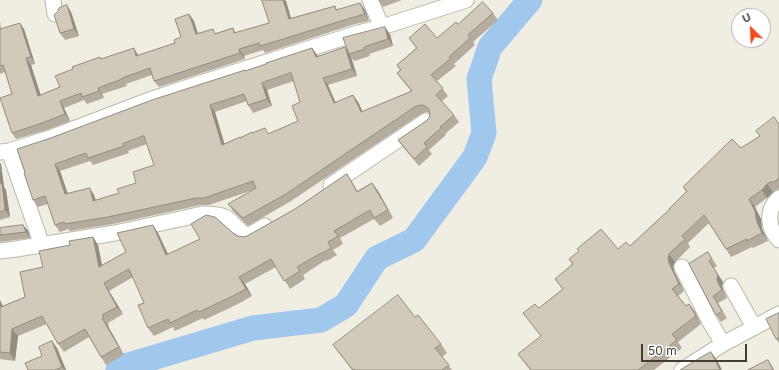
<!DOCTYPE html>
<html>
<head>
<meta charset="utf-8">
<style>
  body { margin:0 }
  #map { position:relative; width:779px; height:370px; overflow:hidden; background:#f0ede3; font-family:Inter,sans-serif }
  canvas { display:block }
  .north { position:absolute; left:731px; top:8px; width:40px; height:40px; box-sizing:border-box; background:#fff; border:1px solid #b3b1ad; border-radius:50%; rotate:336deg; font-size:11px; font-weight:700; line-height:16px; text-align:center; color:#423d33 }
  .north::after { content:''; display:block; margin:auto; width:14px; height:18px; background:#ef4a1b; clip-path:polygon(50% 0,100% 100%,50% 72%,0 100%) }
  .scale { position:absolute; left:641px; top:344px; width:106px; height:18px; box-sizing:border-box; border:2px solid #423d33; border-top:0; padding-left:5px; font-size:12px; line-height:14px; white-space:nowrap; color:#423d33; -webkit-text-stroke:3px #fff; paint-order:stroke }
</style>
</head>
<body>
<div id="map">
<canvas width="779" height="370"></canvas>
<div class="north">U</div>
<div class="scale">50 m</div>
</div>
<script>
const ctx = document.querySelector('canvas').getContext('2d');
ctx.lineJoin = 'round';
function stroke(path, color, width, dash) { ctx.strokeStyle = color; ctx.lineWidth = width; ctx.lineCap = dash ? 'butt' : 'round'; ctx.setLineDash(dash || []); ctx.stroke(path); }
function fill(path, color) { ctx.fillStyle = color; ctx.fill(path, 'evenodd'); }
const river = new Path2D(`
  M118 370 122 367 253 328 321 320 346 305 377 258 414 240 475 157 484 133 479 79 490 47 530 0`);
const minor = new Path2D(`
  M53 0 55 14
  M370 0 382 27
  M9 151 42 245
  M0 152 9 151 50 138 152 99 197 84 358 33 382 27 466 0
  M331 185 426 121
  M779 198C766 210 767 227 779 240
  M0 251 16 249 115 233 203 214C210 214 219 214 225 217 233 221 237 231 248 236L265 226
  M682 267 710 322 723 344
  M731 286 754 327
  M682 370 723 344 779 314`);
const wall = new Path2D(`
  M378 0H402L383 7Z
  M286 1 291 18 335 6 337 10H365L369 21 355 24 265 53 263 50 244 56 245 59 159 87 154 81 152 75 126 84 127 86 102 94 104 98 87 104 84 100 64 108 70 121 47 130 16 139 12 133V94L5 72 0 74V21L1 29H24L35 64 31 65 40 95 60 87 102 59 139 56 175 43 181 37 189 14 194 21 198 34 216 33 233 28 236 33 269 23Z
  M71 12 79 36 65 40 60 33Z
  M493 13 498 20 473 42 475 45 454 64 456 66 437 81 448 96 442 101 454 115 459 122 445 134 446 135 429 150 432 154 419 166 403 147 398 140 426 121 429 118 430 113 426 112 421 114 291 201 248 226 233 211 228 204 253 190 209 205H201L113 224 70 231 68 229 60 232 55 225 48 204 38 207 33 200 25 172 48 139 312 48 318 56 348 52 390 34 393 46 369 54 370 56 354 61 351 57 357 76 328 85 336 103 353 95 358 102 363 112 411 91 402 80 397 73 400 70 397 65 416 48 409 38H437L458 24ZM294 81 300 102 298 121 269 134 252 133 224 144 215 112 247 101 248 105 253 113 272 106 267 90ZM147 144 154 165 136 183 119 193 96 200 94 195 68 194 60 171 90 161 93 165 129 153 128 151Z
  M779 124V189L776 190 773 192 767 198 755 207 761 219 762 229 768 241 753 248 752 247 731 257 709 223 688 243 690 247 675 262 673 266 674 271 684 291 678 296 686 306 689 304 695 312 701 324 678 342 682 348 654 370H530L518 354 541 336 523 313 539 308 563 289 555 279 572 264 569 259 630 246 670 209 686 192 683 187 741 148Z
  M0 163 1 164 4 187 6 190 10 217 0 220Z
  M347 174 357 191 372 183 378 191 393 218 380 226 374 219 340 238 343 244 333 250 337 255 327 261 326 260 303 275 305 279 290 289 276 267 245 284 252 296 238 304 204 320 203 318 175 331 173 327 154 336 148 328 144 303 133 277 109 291 123 314 108 323 109 325 108 326 124 355 106 365 101 357 89 337 64 352 58 344 47 324 18 336 15 361 0 359V300L3 306 25 297 43 267 70 245 93 237 98 245 102 265 126 252 158 233 168 254 233 233 238 236 243 237 247 236 295 209Z
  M23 225 28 231 30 238 0 242V228Z
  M708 252 717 266 714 268 723 282 722 286 723 290 727 298 718 303 727 318 721 322 716 315 689 264Z
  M779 313V343L776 339Z
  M415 317 441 344 447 353 442 357 452 370H352L333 345Z
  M57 348 66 370H28L42 356Z`);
const shadedWall = new Path2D(`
  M283 0H285L286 1 293 26 289 19Z
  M360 3 365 10 369 21 365 14Z
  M67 5 71 12 79 36 74 29Z
  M189 14 194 21 200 41 196 34Z
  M20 23 24 29 35 64 31 57Z
  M385 27 390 34 393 46 388 39Z
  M345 47 350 54H349L351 57 357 76 352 69Z
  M134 48 138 55 141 63 136 56Z
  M312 48 317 55 321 64 316 57Z
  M239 49 244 56 245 59 240 53Z
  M26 58 31 65 43 102 38 96Z
  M323 78 328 85 339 111 334 103Z
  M262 83 267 90 272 106 267 99Z
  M98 88 102 94 104 98 99 91Z
  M353 95 358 102 366 119 361 112Z
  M60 101 64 108 70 121 65 114Z
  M210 105 215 112 227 152 222 145Z
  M0 163 1 164 4 187 6 190 10 217 5 210 0 183Z
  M55 164 60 171 70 201 65 194Z
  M347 174 352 182 362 200 357 192Z
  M372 183 378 191 393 218 388 210Z
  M767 184 773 192 767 198 762 190Z
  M90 188 94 195 98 208 93 201Z
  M749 199 755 207 761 219 762 229 768 241 762 233 757 222Z
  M23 225 28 231 30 238 26 232Z
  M153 225 158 233 172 263 166 255Z
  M93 237 98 245 104 275 99 267Z
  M669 254 675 262 673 266 674 271 684 291 679 284 669 263 668 258Z
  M709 261 723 282 722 286 723 290 727 298 718 283Z
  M239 277 245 284 252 296 246 289Z
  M104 283 109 291 123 314 117 307Z
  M0 300 6 314 1 307 0 304Z
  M689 304 695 312 701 324 696 316Z
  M102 318 108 326 124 355 119 347Z
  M12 329 18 336 15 361 10 353Z
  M52 341 57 348 66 370H65L62 367Z
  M711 352 717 360 722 370H720Z
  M768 360 773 368 774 370H773Z`);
const building = new Path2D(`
  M262 0H283L289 19 335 6 336 10 360 3 365 14 351 18 260 46 259 43 239 49 240 53 154 81 150 68 122 78V79L98 88 99 91 82 97 81 93 60 101 65 114 42 123 12 133 0 98 12 94 3 65 0 66V29L20 23 31 57 26 58 38 96 60 87 55 76 73 69 72 67 100 57 101 59 134 48 136 56 175 43 174 40 181 37 175 19 189 14 196 34 213 29 215 34 233 28 234 33 269 23Z
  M483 2 493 13 468 35 470 38 449 57 451 58 431 75 443 88 436 95 454 115 440 127 441 128 424 143 427 147 414 159 398 140 426 121 429 118 430 114 429 109 425 106 421 105 416 106 286 194 243 218 228 204 256 188 253 181 204 198H196L108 217 65 224 64 222 55 225 45 196 33 200 24 173 25 172 17 149 48 139 152 100 245 70V71L266 64V63L312 48 316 57 345 47 352 69 323 78 334 103 353 95 361 112 412 91 397 73 401 70 397 65 417 48 409 38 425 24 437 38 456 22 458 24ZM291 73 300 102 292 106 298 121 268 134 265 128 252 133V132L240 138V137L222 145 210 105 244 94 248 105 267 99 262 83ZM144 136 154 165 133 172 136 183 117 189 119 193 93 201 90 188 65 194 55 164 86 153 88 158 124 146 123 144Z
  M67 5 74 29 60 33 54 15 58 11 59 8Z
  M385 27 388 39 364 47 365 49 349 54 343 38Z
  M774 117 779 124V178L774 182H770L767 184 762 190 749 199 755 211 757 222 762 233 747 241V239L726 249 704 215 682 236 685 239 669 254 668 258 669 263 679 284 672 289 686 306 689 304 696 316 672 334 677 340 638 370H531L518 354 541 336 523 313 535 304 539 308 563 289 555 279 573 264 569 259 579 251 577 249 601 229 618 249 626 242 630 246 670 209H669L687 191 683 187 732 139 741 148 760 136 756 131Z
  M347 174 357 192 372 183 388 210 374 218 370 210 334 231 338 236 328 242 331 248 321 254V253L297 267 300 271 284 281 271 259 239 277 246 289 233 296 199 312 197 310 170 323 168 319 148 328 138 305 144 303 129 269 104 283 117 307 102 315 104 317 102 318 119 347 101 357 85 329 58 344 42 316 12 329 10 353 0 352V304L1 307 25 297 20 272 43 267 39 251 70 245 69 241 93 237 99 267 126 252 117 233 153 225 166 255 200 239 191 224 206 215 215 217 233 233 238 236 243 237 247 236 295 209Z
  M0 183H2L5 210 0 212Z
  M23 225 26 232 0 235V228Z
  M708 252 712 259 709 261 718 275 717 279 718 283 722 290 713 296 722 311 716 315 689 264Z
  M398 295 415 317 418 315 441 344 435 348 449 365 442 370H355L354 369 353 370 333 345Z
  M779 313V338L776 339 766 319Z
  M52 341 62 367 55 370H28L25 363 42 356 39 347Z
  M711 352 720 370H680L703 356Z
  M768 360 773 370H748Z`);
stroke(river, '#a0c7ec', 25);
stroke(minor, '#beb8a9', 17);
stroke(minor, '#fff', 15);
fill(wall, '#b4ad9f');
fill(shadedWall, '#928d82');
fill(building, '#d1c9b9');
stroke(building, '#928d82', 1);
</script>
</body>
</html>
